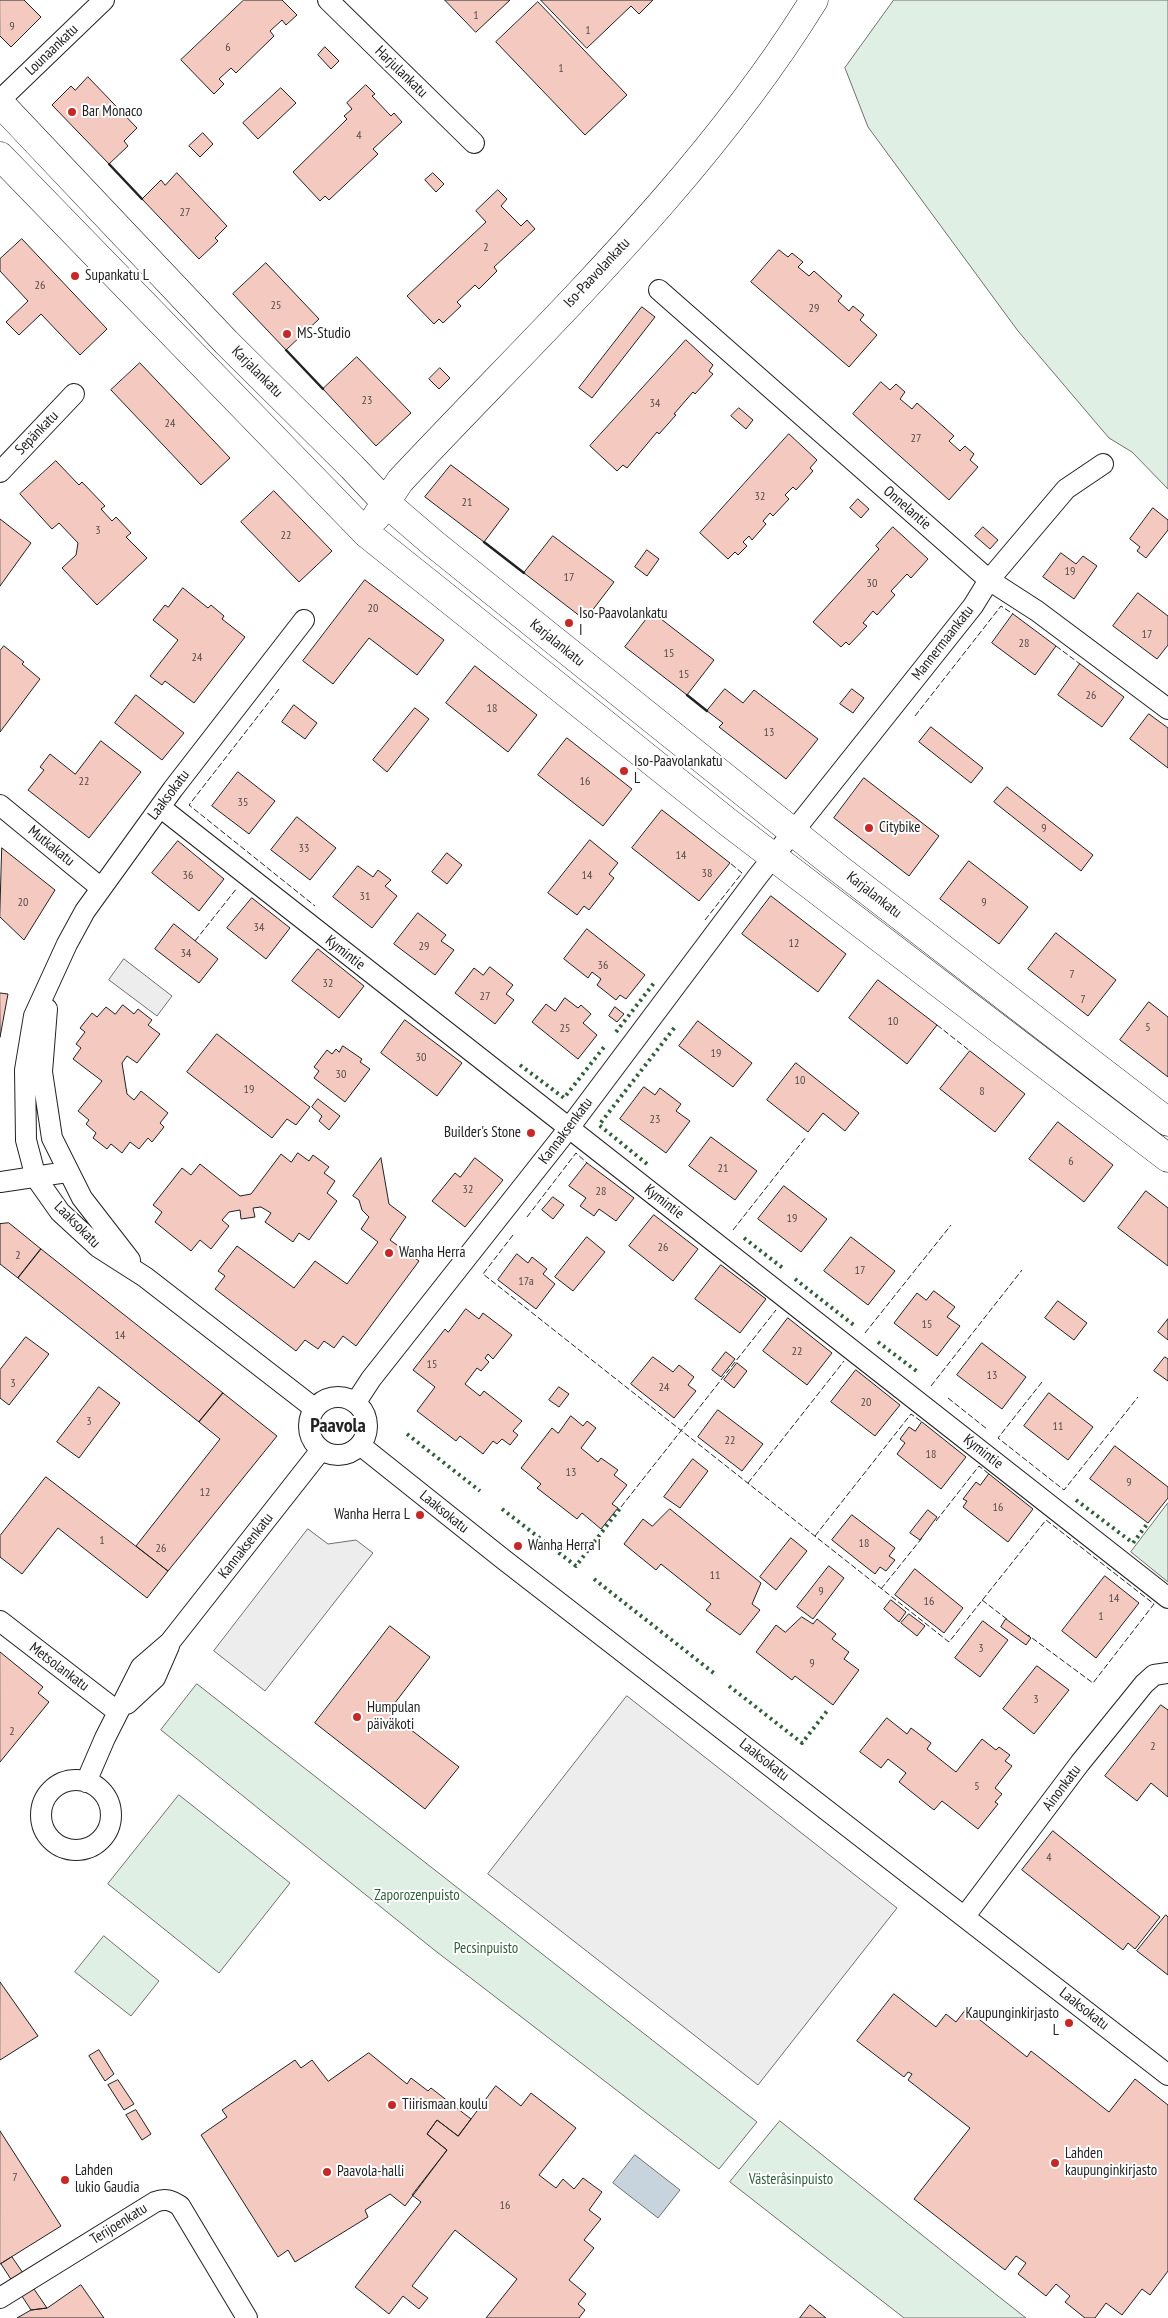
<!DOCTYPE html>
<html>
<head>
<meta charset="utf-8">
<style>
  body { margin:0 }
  canvas { display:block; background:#fff }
</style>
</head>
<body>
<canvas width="1168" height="2318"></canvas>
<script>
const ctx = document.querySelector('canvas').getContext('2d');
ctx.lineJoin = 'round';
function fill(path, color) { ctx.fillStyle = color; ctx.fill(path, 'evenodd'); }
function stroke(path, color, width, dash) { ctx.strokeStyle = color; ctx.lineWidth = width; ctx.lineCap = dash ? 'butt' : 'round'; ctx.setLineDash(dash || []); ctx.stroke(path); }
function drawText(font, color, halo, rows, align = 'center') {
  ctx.font = font + ' "PT Sans Narrow",sans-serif'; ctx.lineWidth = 4; ctx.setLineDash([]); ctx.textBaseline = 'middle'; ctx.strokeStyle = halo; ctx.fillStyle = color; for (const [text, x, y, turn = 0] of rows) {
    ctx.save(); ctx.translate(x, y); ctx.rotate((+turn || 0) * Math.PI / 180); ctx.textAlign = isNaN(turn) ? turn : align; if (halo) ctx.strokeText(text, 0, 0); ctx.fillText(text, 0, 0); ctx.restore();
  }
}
const green = new Path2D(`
  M894 0H1168V489L1132 452 1109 438 1018 331 868 127 845 68Z
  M1168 1503V1582L1131 1552Z
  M197 1684 757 2122 719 2169 433 1949 161 1730Z
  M179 1795 290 1883 219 1973 108 1884Z
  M104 1936 159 1981 131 2016 75 1972Z
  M780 2121 998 2296 1026 2318H904L730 2182Z`);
const parking = new Path2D(`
  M124 959 172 996 157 1016 109 980Z
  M308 1529 328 1544 356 1540 373 1553 265 1691 214 1651Z
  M627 1696 897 1908 758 2085 488 1874Z`);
const water = new Path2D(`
  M635 2155 680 2190 658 2218 613 2183Z`);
const building = new Path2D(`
  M0 0H24L41 17 11 47 0 36Z
  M244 0H282L297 15 286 25 282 20 270 31 274 36 236 73 231 68 219 79 224 84 214 94 181 60Z
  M445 0H510L476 32Z
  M541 0H653L639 14 631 6 587 48Z
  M538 2 627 95 585 135 496 42Z
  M325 47 339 61 331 69 318 55Z
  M88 77 137 128 124 141 128 146 109 164 52 105 71 86 75 90Z
  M366 85 375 94 372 96 391 116 394 113 402 122 373 149 378 154 329 200 325 196 320 201 293 172 347 119 344 116 352 109 347 103Z
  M281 88 296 103 258 139 243 123Z
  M203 133 213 144 200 157 189 146Z
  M177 173 227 226 215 238 218 241 199 259 142 199 161 180 165 185Z
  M433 173 444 184 436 192 425 180Z
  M498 190 507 199 501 206 521 226 527 220 535 229 494 267 497 271 479 289 475 285 457 302 461 306 443 323 439 319 434 324 407 296 486 222 476 211Z
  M22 239 107 329 80 355 41 314 19 335 6 322 28 301 0 271V259Z
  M779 250 788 257 792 253 803 262 798 267 809 276 814 271 842 296 838 301 849 311 853 306 864 315 860 320 877 335 849 367 751 282Z
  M266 263 319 319 286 350 233 294Z
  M642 307 655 317 592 398 579 388Z
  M686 340 713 365 709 371 713 374 695 394 693 392 674 414 676 415 659 434 657 432 627 468 623 465 617 471 590 446Z
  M357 357 411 413 376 446 323 389Z
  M140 363 230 458 201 485 111 390Z
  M440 368 450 378 439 389 429 379Z
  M881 382 890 390 896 384 905 392 900 399 912 409 917 403 954 436 949 441 960 451 965 446 974 454 970 460 978 467 949 500 853 414Z
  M739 408 753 420 746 429 731 416Z
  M789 434 817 460 810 468 813 471 796 490 793 487 785 495 789 499 773 516 770 513 763 521 766 524 752 540 749 536 743 542 747 546 738 555 735 552 728 559 700 533Z
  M56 461 79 485 82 482 105 506 101 509 112 521 116 517 131 533 126 537 147 558 97 605 62 568 76 555 78 543 59 523 52 529 20 494Z
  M451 465 509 509 484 542 425 497Z
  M274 491 332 551 299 582 241 522Z
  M858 499 869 509 861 518 850 508Z
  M1153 508 1168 520V530L1146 558 1137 551 1140 547 1130 539Z
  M0 519 31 543 0 586Z
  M893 527 928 559 911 578 907 574 891 591 895 595 877 615 873 611 863 623 867 626 849 645 846 642 841 647 813 622 879 549 876 546Z
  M983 527 998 540 990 549 975 536Z
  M553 536 614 582 585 620 524 573Z
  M647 550 659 559 647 576 635 567Z
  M1061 553 1076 564 1083 556 1097 566 1074 599 1043 577Z
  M365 580 444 640 417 675 369 638 333 684 303 661Z
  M183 588 208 608 211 605 224 616 222 619 245 637 194 703 165 681 162 685 150 676 178 640 153 620 165 605 168 607Z
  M1138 593 1168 616V645L1157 659 1113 626Z
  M652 612 714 660 687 695 625 647Z
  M1013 614 1056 646 1035 675 992 643Z
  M4 646 24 662 22 664 40 679 0 732V651Z
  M1080 664 1124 697 1102 727 1058 695Z
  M475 666 537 715 508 752 446 703Z
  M725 689 743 703 754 690 818 739 786 779 719 727 723 723 707 711Z
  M852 689 864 698 853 713 840 704Z
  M136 695 184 733 162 760 115 723Z
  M294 705 317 723 305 739 282 722Z
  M415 708 429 719 387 772 373 760Z
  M1149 714 1168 728V768L1130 739Z
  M931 727 983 768 971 783 919 742Z
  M567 738 632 789 603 826 538 775Z
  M101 741 141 772 89 838 28 790 44 770 40 767 50 754 75 774Z
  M238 772 275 801 249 834 212 806Z
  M864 778 939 836 909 876 834 818Z
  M1007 787 1093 855 1081 871 994 802Z
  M662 810 730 863 699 901 632 848Z
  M297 817 336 848 310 880 271 850Z
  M590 840 618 863 609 874 614 878 589 910 584 906 577 915 548 893Z
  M178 841 224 879 199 911 152 873Z
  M2 848 55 890 24 940 0 917Z
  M447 853 462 865 447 884 432 872Z
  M969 861 1028 907 999 944 940 899Z
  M358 866 373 877 378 870 391 880 385 886 397 896 372 928 333 897Z
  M771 896 846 954 818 992 742 934Z
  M252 898 290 928 266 959 227 928Z
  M418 913 446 935 441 941 454 950 435 975 394 944Z
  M174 924 218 959 199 983 155 949Z
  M587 929 645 975 626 999 620 995 616 1000 597 985 601 979 592 972 588 978 564 959Z
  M1056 933 1116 980 1088 1016 1028 969Z
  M318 949 364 986 339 1018 292 981Z
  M490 967 513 985 506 994 514 1000 495 1024 455 993 474 968 483 975Z
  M878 980 937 1025 907 1064 849 1018Z
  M0 993 8 994 0 1037Z
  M565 998 578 1008 581 1005 591 1014 583 1023 597 1035 578 1059 532 1022 546 1004 555 1011Z
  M1149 1002 1168 1017V1077L1120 1040Z
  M123 1005 134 1014 138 1009 152 1020 148 1025 160 1034 137 1063 127 1056 122 1063 127 1094 134 1100 141 1091 168 1113 160 1123 164 1127 152 1142 148 1138 139 1149 130 1142 122 1153 111 1144 107 1149 93 1138 96 1133 86 1124 89 1120 78 1111 102 1081 73 1059 81 1048 76 1044 85 1032 80 1028 92 1013 97 1017 106 1007 115 1014Z
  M615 1007 624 1014 617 1022 609 1016Z
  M405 1020 462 1063 437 1096 381 1053Z
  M698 1021 752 1063 733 1087 679 1046Z
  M217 1034 310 1107 296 1125 287 1119 272 1138 187 1072Z
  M343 1046 362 1059 360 1062 370 1069 345 1102 314 1078 319 1071 314 1067 327 1050 332 1054 336 1049 339 1052Z
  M970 1051 1025 1094 995 1132 940 1089Z
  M796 1063 859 1113 845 1131 823 1113 808 1132 767 1100Z
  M644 1087 655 1095 660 1088 681 1104 676 1111 690 1121 666 1153 620 1119Z
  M318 1099 340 1116 329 1130 319 1121 322 1116 312 1107Z
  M1058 1122 1113 1165 1084 1202 1029 1159Z
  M711 1137 757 1171 735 1200 689 1166Z
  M298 1153 309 1161 313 1155 329 1167 324 1173 335 1181 327 1193 337 1201 309 1240 299 1233 293 1242 265 1222 271 1213 261 1207 253 1208 255 1217 241 1219 240 1210 229 1212 222 1220 229 1226 211 1249 200 1240 191 1251 155 1222 162 1212 153 1205 182 1168 191 1175 200 1164 240 1196 251 1194 281 1154 291 1162Z
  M381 1158 389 1204 406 1217 390 1240 419 1261 356 1346 343 1336 334 1348 324 1341 318 1349 305 1340 296 1351 215 1289 225 1276 218 1271 237 1246 294 1288 315 1261 347 1284 378 1242 361 1229 369 1217 362 1210 359 1200 353 1196Z
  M475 1158 503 1180 465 1227 432 1201 455 1173 460 1177Z
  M587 1163 634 1198 616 1221 599 1209 594 1216 580 1206 586 1198 569 1186Z
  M784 1186 827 1219 801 1252 758 1219Z
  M1146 1191 1168 1208V1266L1118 1228Z
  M553 1197 564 1205 553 1219 542 1210Z
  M654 1215 698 1249 673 1281 629 1246Z
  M9 1223 41 1249 18 1278 0 1264V1224Z
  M587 1237 605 1252 573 1291 555 1277Z
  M851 1237 895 1271 868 1305 824 1271Z
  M41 1249 223 1393 199 1422 18 1278Z
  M517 1254 528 1263 532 1257 547 1269 543 1274 555 1284 536 1309 498 1280Z
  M721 1265 766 1299 740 1333 695 1299Z
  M934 1291 955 1307 947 1317 960 1326 937 1356 894 1323 917 1293 926 1300Z
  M1058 1301 1087 1323 1074 1340 1045 1318Z
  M466 1309 479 1319 483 1313 512 1335 493 1359 488 1354 485 1358 489 1362 481 1371 477 1368 465 1384 480 1396 484 1391 522 1421 513 1431 518 1435 510 1445 502 1439 497 1444 493 1441 483 1454 460 1436 456 1441 417 1411 435 1387 413 1370 445 1329 448 1332Z
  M788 1318 832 1353 807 1385 763 1351Z
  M1168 1319V1340L1158 1332Z
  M26 1337 49 1354 9 1405 0 1398V1370Z
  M982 1343 1026 1377 1002 1409 957 1375Z
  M726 1352 735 1359 721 1377 712 1370Z
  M653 1357 673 1372 679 1365 694 1377 688 1385 696 1391 674 1418 631 1384Z
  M1165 1357 1168 1359V1381L1154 1371Z
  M737 1363 747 1371 734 1388 724 1380Z
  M856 1370 900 1405 875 1436 831 1402Z
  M99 1387 120 1403 79 1458 57 1442Z
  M559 1387 569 1394 559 1407 549 1400Z
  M223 1393 277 1436 168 1571 136 1546 220 1439 199 1422Z
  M1049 1393 1093 1427 1068 1460 1024 1426Z
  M718 1410 763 1444 742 1471 698 1437Z
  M571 1416 583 1426 587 1421 596 1428 581 1448 598 1462 601 1458 618 1470 614 1475 627 1485 612 1504 618 1508 601 1529 582 1513 577 1519 537 1488 541 1484 521 1468 552 1428 558 1433Z
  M922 1422 966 1457 941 1489 897 1454 905 1443 900 1439 909 1427 915 1431Z
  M1115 1446 1168 1487V1498L1148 1523 1090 1479Z
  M693 1459 708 1471 680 1508 664 1497Z
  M989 1474 1033 1509 1008 1542 963 1507 967 1501 963 1499 976 1482 980 1485Z
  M46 1477 168 1571 147 1598 58 1528 22 1574 0 1557V1536Z
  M670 1509 761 1583 752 1604 760 1610 740 1635 706 1610 711 1604 661 1564 656 1570 624 1544 643 1519 652 1526Z
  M928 1510 937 1517 920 1540 910 1533Z
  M852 1515 895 1548 889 1556 895 1560 886 1571 880 1567 875 1574 832 1540Z
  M791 1538 807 1551 776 1590 760 1577Z
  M829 1566 844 1578 813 1619 797 1607Z
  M915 1569 963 1608 944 1633 895 1595Z
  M1105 1576 1139 1603 1096 1658 1062 1631Z
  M891 1600 906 1612 899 1622 884 1609Z
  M909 1614 925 1626 917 1636 901 1623Z
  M802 1617 813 1624 817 1619 836 1634 832 1639 849 1652 844 1659 859 1670 833 1705 795 1676 792 1680 756 1652 776 1625 785 1632Z
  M1006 1619 1031 1638 1026 1645 1001 1627Z
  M983 1621 1008 1640 980 1677 955 1658Z
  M390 1626 430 1657 388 1712 459 1767 425 1809 315 1723Z
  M0 1652 43 1687 38 1693 49 1702 0 1762Z
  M1037 1666 1069 1690 1034 1734 1003 1709Z
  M1161 1705 1168 1710V1797L1151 1783 1137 1801 1105 1776Z
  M887 1718 907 1734 911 1728 931 1743 927 1749 956 1772 982 1739 996 1750 999 1747 1010 1755 1005 1761 1012 1766 995 1788 1002 1794 995 1802 998 1804 978 1829 942 1801 934 1810 899 1782 906 1773 888 1759 881 1768 860 1752Z
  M1053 1831 1160 1917 1135 1949 1128 1943 1123 1950 1022 1870Z
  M1166 1915 1168 1917V1975L1137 1951Z
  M0 1982 38 2036 0 2060Z
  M894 1994 936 2027 946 2014 956 2022 966 2009 1027 2057 1031 2051 1109 2112 1135 2079 1168 2105V2271L1150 2295 1142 2289 1122 2315 1106 2303 1095 2318H1085L1065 2302 1070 2296 1056 2284 1046 2296 1018 2274 1026 2263 1016 2256 1005 2270 914 2199 970 2128 908 2080 912 2074 908 2072 904 2077 857 2041Z
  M99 2050 114 2074 105 2081 89 2056Z
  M369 2053 407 2084 411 2078 428 2091 431 2088 471 2119 458 2136 437 2120 427 2134 447 2150 405 2206 390 2194 365 2210 368 2217 295 2262 288 2250 278 2257 201 2135 227 2117 222 2110 295 2060 301 2068 312 2060 328 2081Z
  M118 2080 134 2104 124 2110 108 2085Z
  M496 2086 521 2106 531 2093 576 2128 539 2175 556 2188 563 2179 574 2189 583 2178 602 2192 589 2210 601 2219 584 2240 594 2248 569 2280 586 2294 578 2304 585 2310 579 2318H486L517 2279 455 2230 412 2286 428 2298 419 2309 403 2296 389 2314 355 2287 421 2202 412 2195 447 2150 427 2134 437 2120 458 2136Z
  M136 2110 151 2134 142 2140 126 2115Z
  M0 2131 61 2226 0 2264Z
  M12 2257 47 2308 31 2310 1 2264Z
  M81 2285 104 2318H17L31 2310 47 2308Z
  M810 2305 826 2318H800Z`);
const street = new Path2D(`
  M328 0 474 143
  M0 100 104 0
  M659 290 989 580 1037 611 1168 709
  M0 472 74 394
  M304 620 173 789 85 911 67 944 34 1016 25 1070 26 1140 36 1178 60 1212 98 1247 145 1277 314 1408
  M0 805 101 888
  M160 807 1168 1598
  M47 1009 42 1072 52 1138 82 1198 130 1260
  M0 1182 67 1172
  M309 1426a29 29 0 1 1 58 0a29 29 0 1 1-58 0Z
  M356 1402 371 1379 569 1128 758 876 973 606 989 580 1066 489 1103 464
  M360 1445 503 1559 1168 2075
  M0 1621 118 1712
  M127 1704 155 1678 169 1646
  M41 1815a35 35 0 1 1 70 0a35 35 0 1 1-70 0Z
  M86 1782 105 1738 141 1667 170 1642 321 1450
  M965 1916 1080 1763 1144 1684 1154 1675 1168 1673
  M0 2298 155 2202C165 2198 171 2200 180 2206L247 2318`);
const secondary = new Path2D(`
  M0 103 226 342 352 467 385 502 434 544 838 868 1168 1122
  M0 156 367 534 729 823 1168 1158
  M376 517 400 481C544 327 703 180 814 0`);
const hedge = new Path2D(`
  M616 1032 654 983
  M520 1065 564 1098 604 1047
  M647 1164 599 1125 675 1027
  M744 1238 784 1269
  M795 1279 855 1326
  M878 1342 919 1373
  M407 1434 480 1491
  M1076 1500 1133 1543 1148 1523
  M502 1509 576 1566 621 1507
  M594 1579 715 1674
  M729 1686 802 1743 827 1711`);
const fence = new Path2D(`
  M1056 646 1080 664
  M279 689 189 805 315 906
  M915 716 1001 606 1013 614
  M705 920 742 873 730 863
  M195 941 237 888
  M937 1025 970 1051
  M527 1217 576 1153 587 1163
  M733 1230 806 1137
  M513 1235 483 1274 949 1642 1046 1520 1154 1604 1093 1683 1028 1635
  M865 1333 951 1225
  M1042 1382 998 1438 1064 1490 1138 1397
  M931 1386 1022 1270
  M948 1398 987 1429
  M748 1483 844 1361
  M621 1507 776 1310
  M936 1521 979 1466 989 1474
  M815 1536 911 1414 922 1422
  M881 1589 922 1538
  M982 1600 1008 1620`);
const wall = new Path2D(`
  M109 164 142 199
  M286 350 323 389
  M484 542 524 573
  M687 695 707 711`);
const markers = [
  [72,112,5,"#c62828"],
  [75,276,5,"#c62828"],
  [287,334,5,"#c62828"],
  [569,623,5,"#c62828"],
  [624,771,5,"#c62828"],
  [869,828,5,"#c62828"],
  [531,1133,5,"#c62828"],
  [389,1253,5,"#c62828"],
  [420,1515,5,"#c62828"],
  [518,1546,5,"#c62828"],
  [357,1717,5,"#c62828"],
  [1069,2023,5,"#c62828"],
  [392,2105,5,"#c62828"],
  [1055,2163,5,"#c62828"],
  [327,2172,5,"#c62828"],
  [65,2180,5,"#c62828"]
];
const numberNames = [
  ["1",476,16],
  ["9",12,27],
  ["1",588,31],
  ["6",228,48],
  ["1",561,69],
  ["4",359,136],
  ["27",185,213],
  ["2",486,248],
  ["26",40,286],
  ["25",276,306],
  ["29",814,309],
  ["23",367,401],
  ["34",655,404],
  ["24",170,424],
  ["27",916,439],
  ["32",760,497],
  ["21",467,503],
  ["3",98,531],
  ["22",286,536],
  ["19",1070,572],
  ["17",569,578],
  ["30",872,584],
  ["20",373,609],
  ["17",1147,635],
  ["28",1024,644],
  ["15",669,654],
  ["24",197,658],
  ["15",684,675],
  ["26",1091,696],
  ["18",492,709],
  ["13",769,733],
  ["22",84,782],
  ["16",585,782],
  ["35",243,803],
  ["9",1044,829],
  ["33",304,849],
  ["14",681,856],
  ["38",707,874],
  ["36",188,876],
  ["14",587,876],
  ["31",365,897],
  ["20",23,903],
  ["9",984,903],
  ["34",259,928],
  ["12",794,944],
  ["29",424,947],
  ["34",186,954],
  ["36",603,966],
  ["7",1072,975],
  ["32",328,984],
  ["27",485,997],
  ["7",1083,1000],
  ["10",893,1022],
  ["5",1148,1028],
  ["25",565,1029],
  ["19",716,1054],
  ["30",421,1058],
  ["30",341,1075],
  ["10",800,1081],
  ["19",249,1090],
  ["8",982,1092],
  ["23",655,1120],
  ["6",1071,1162],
  ["21",723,1169],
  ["32",468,1190],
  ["28",601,1192],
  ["19",792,1219],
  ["26",663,1248],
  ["2",18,1256],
  ["17",860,1271],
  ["17a",526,1282],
  ["15",927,1325],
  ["14",120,1336],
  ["22",797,1352],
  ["15",432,1365],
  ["13",992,1376],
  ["3",13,1384],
  ["24",664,1388],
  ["20",866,1403],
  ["3",89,1422],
  ["11",1058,1427],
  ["22",730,1441],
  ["18",931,1455],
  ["13",571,1473],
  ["9",1129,1483],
  ["12",205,1493],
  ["16",998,1508],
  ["1",102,1541],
  ["18",864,1544],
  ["26",161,1549],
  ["11",715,1576],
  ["9",821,1592],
  ["14",1114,1599],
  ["16",929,1602],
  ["1",1101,1617],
  ["3",981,1649],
  ["9",812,1664],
  ["3",1036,1700],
  ["2",12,1732],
  ["2",1153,1747],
  ["5",977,1787],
  ["4",1049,1858],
  ["7",15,2178],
  ["16",505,2206]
];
const streetNames = [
  ["Lounaankatu",52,50,-44],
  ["Harjulankatu",401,72,44],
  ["Iso-Paavolankatu",597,273,-47],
  ["Karjalankatu",257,372,45],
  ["Sepänkatu",37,433,-46],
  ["Onnelantie",907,508,41],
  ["Karjalankatu",557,643,39],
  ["Mannermaankatu",943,643,-52],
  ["Laaksokatu",169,795,-53],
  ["Mutkakatu",51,846,39],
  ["Karjalankatu",874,895,38],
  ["Kymintie",345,953,38],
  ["Kannaksenkatu",566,1131,-53],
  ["Kymintie",664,1202,38],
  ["Laaksokatu",77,1225,45],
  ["Kymintie",983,1452,38],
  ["Laaksokatu",444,1512,39],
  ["Kannaksenkatu",246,1546,-52],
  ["Metsolankatu",59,1667,37],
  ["Laaksokatu",764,1760,38],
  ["Ainonkatu",1062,1788,-53],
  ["Laaksokatu",1084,2009,38],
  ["Terijoenkatu",119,2224,-32]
];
const poiNames = [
  ["Bar Monaco",82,112],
  ["Supankatu L",85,276],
  ["MS-Studio",297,334],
  ["Iso-Paavolankatu",579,614],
  ["I",579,631],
  ["Iso-Paavolankatu",634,762],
  ["L",634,779],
  ["Citybike",879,828],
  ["Builder's Stone",521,1133,"right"],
  ["Wanha Herra",399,1253],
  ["Wanha Herra L",410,1515,"right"],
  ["Wanha Herra I",528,1546],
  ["Humpulan",367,1708],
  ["päiväkoti",367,1725],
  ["Kaupunginkirjasto",1059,2014,"right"],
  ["L",1059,2031,"right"],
  ["Tiirismaan koulu",402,2105],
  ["Lahden",1065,2154],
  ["kaupunginkirjasto",1065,2171],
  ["Lahden",75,2171],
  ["lukio Gaudia",75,2188],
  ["Paavola-halli",337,2172]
];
const parkNames = [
  ["Zaporozenpuisto",417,1896],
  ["Pecsinpuisto",486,1949],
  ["Västeråsinpuisto",791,2180]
];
const districtNames = [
  ["Paavola",338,1426]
];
fill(green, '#e0efe3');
stroke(green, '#6f6f6f', 1);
fill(parking, '#ededed');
stroke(parking, '#6f6f6f', 1);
fill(water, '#c7d3dd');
stroke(water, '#6f6f6f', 1);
fill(building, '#f3c9c0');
stroke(building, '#222', 1);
stroke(street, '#222', 22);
stroke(secondary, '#222', 29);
stroke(street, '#fff', 20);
stroke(secondary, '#fff', 28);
stroke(hedge, '#2f5e38', 4, [2.5, 4]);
stroke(fence, '#222', 1, [6, 2.5]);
stroke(wall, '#222', 2.5);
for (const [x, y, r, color] of markers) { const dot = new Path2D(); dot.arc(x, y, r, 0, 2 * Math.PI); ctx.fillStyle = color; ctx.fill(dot); stroke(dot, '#fff', 2); }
drawText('12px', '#564c4a', null, numberNames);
drawText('15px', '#222', '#fff', streetNames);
drawText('15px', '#222', '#fff', poiNames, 'left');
drawText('15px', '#2f5e38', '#fff', parkNames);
drawText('bold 20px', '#222', '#fff', districtNames);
</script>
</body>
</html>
